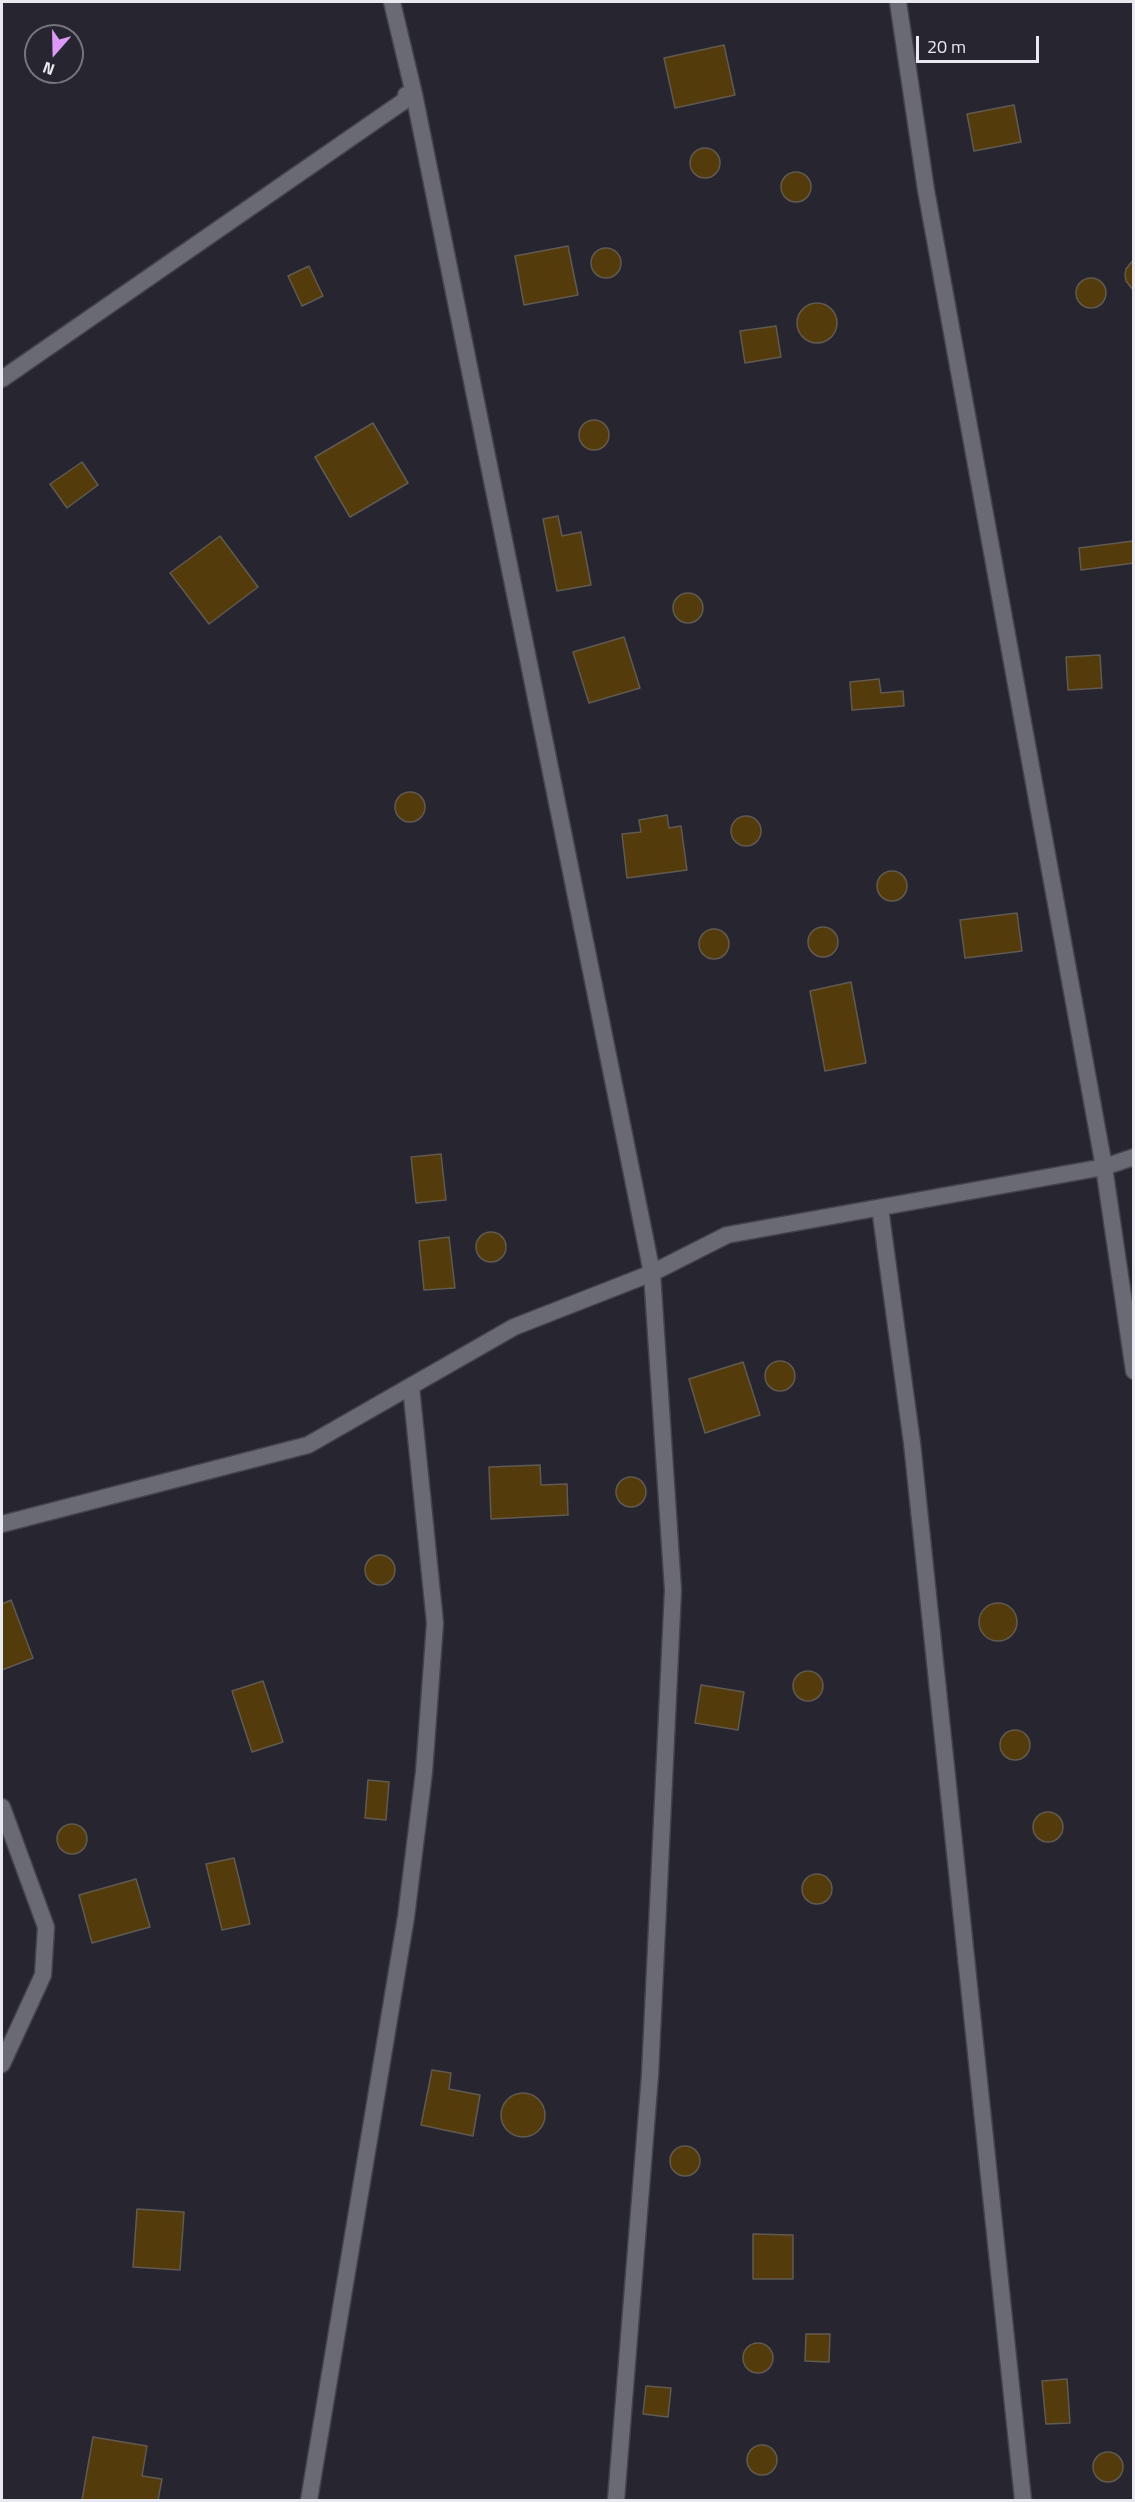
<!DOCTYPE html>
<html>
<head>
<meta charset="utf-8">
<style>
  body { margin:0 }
  #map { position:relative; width:1135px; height:2502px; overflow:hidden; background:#272630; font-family:"Titillium Web",sans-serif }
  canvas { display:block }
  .frame { position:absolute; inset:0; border:3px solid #e9e9f0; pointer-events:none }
  .north { position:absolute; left:24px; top:24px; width:60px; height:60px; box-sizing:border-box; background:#272630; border:2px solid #75747d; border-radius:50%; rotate:200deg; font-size:16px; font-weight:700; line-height:24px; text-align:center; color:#e9e9f0 }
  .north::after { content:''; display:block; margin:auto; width:21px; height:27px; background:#dc99f5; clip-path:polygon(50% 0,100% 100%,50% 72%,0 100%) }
  .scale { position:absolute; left:916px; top:36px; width:123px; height:27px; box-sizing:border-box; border:3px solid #e9e9f0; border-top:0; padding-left:8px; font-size:18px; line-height:21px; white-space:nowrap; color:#e9e9f0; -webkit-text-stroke:4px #272630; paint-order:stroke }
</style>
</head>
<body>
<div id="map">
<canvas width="1135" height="2502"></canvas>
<div class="frame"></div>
<div class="north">N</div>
<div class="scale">20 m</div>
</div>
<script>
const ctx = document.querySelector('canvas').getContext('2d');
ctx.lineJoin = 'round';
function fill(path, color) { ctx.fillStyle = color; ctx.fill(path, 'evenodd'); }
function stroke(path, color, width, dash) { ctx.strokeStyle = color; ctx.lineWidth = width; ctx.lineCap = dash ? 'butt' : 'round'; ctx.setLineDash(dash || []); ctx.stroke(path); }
const building = new Path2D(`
  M724 45 735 95 675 108 664 58Z
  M1014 105 1021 142 974 151 967 114Z
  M690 163a15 15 0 1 1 30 0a15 15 0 1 1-30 0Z
  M781 187a15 15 0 1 1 30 0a15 15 0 1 1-30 0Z
  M568 246 578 295 524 305 515 256Z
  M591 263a15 15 0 1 1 30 0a15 15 0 1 1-30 0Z
  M1134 259V291L1126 281 1125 275 1126 269Z
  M309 266 323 296 302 306 288 276Z
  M1076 293a15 15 0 1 1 30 0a15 15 0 1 1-30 0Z
  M797 323a20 20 0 1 1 40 0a20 20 0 1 1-40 0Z
  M776 326 781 357 745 363 740 331Z
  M579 435a15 15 0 1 1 30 0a15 15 0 1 1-30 0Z
  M373 423 408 483 350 517 315 457Z
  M82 462 98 485 67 508 50 484Z
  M558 516 562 536 581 532 591 585 557 591 543 519Z
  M220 536 258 587 209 624 170 573Z
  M1133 541 1134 563 1081 570 1079 548Z
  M673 608a15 15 0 1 1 30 0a15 15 0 1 1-30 0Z
  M624 637 640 688 589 703 573 652Z
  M1100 655 1102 688 1068 690 1066 657Z
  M879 679 881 693 903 691 904 706 852 710 850 682Z
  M395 807a15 15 0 1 1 30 0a15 15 0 1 1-30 0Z
  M667 815 669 828 681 826 687 870 627 878 622 834 641 832 639 820Z
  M731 831a15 15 0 1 1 30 0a15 15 0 1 1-30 0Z
  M877 886a15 15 0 1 1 30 0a15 15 0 1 1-30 0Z
  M1017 913 1022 951 965 958 960 920Z
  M808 942a15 15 0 1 1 30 0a15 15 0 1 1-30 0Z
  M699 944a15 15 0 1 1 30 0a15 15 0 1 1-30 0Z
  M851 982 866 1063 825 1071 810 991Z
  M441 1154 446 1200 416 1203 411 1157Z
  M476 1247a15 15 0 1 1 30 0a15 15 0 1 1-30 0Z
  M449 1237 455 1288 424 1290 419 1241Z
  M765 1376a15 15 0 1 1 30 0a15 15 0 1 1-30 0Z
  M743 1362 760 1415 705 1433 689 1379Z
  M540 1465 541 1485 567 1484 568 1515 491 1519 489 1467Z
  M616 1492a15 15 0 1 1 30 0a15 15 0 1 1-30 0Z
  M365 1570a15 15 0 1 1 30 0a15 15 0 1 1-30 0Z
  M11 1600 33 1658 2 1670V1604Z
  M979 1622a19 19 0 1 1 38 0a19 19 0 1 1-38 0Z
  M793 1686a15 15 0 1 1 30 0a15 15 0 1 1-30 0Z
  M263 1681 283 1742 252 1752 232 1691Z
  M701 1685 744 1692 738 1730 695 1723Z
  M1000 1745a15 15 0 1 1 30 0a15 15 0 1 1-30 0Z
  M368 1780 389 1782 386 1820 365 1818Z
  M1033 1827a15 15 0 1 1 30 0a15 15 0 1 1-30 0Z
  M57 1839a15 15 0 1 1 30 0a15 15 0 1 1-30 0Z
  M234 1858 250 1924 222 1930 206 1864Z
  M802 1889a15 15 0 1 1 30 0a15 15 0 1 1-30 0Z
  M136 1879 150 1927 92 1943 79 1895Z
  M432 2070 451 2073 449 2089 480 2095 473 2136 421 2125Z
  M501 2115a22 22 0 1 1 44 0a22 22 0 1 1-44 0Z
  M670 2161a15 15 0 1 1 30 0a15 15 0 1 1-30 0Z
  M137 2209 184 2212 180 2270 133 2267Z
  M753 2234 793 2235V2279H753Z
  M806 2334H830L829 2362 805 2361Z
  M743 2358a15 15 0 1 1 30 0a15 15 0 1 1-30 0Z
  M1067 2379 1070 2423 1046 2424 1042 2381Z
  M646 2386 671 2388 668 2417 643 2414Z
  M93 2437 147 2446 142 2476 162 2479 158 2500H82Z
  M747 2460a15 15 0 1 1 30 0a15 15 0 1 1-30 0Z
  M1093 2467a15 15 0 1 1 30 0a15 15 0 1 1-30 0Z`);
const minor = new Path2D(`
  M392 2 414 94 652 1273 673 1590 650 2075 616 2500
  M898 2 926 190 1104 1167 1134 1371
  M2 379 414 94 406 95
  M880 1208 912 1443 1023 2500
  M2 1524 308 1445 514 1327 652 1273 727 1235 1104 1167 1134 1157
  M2 1807 46 1927 43 1975 2 2064
  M309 2500 406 1917 424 1772 435 1623 411 1387`);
fill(building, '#533b0c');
stroke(building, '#615a50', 1.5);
stroke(minor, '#44434c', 19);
stroke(minor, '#6a6a75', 16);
</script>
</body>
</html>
